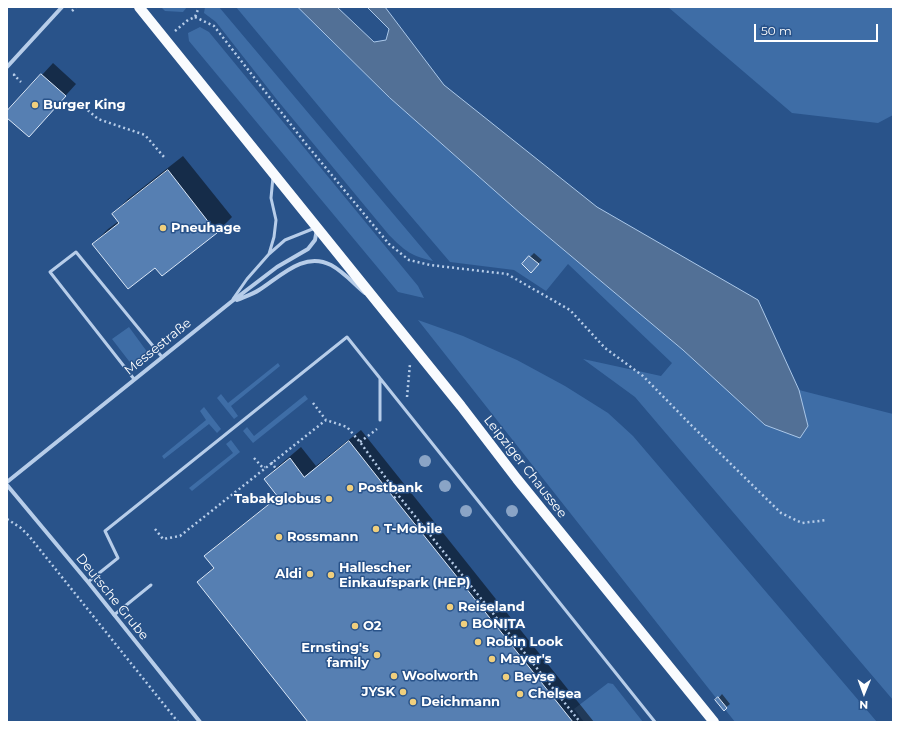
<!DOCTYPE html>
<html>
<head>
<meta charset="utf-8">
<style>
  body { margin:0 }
  #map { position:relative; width:900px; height:729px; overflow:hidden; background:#29538a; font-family:Montserrat,sans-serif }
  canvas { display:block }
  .frame { position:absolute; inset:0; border:8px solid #fff; pointer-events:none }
  .north { position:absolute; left:844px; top:673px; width:40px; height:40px; -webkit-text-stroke:3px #29538a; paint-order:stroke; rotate:181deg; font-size:11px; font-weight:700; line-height:16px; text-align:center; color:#fff }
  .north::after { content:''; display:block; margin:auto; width:14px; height:18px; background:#fff; clip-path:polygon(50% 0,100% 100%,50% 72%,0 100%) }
  .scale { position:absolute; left:754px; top:24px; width:124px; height:18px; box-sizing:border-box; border:2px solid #fff; border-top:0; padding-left:5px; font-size:12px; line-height:14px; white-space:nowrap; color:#fff; -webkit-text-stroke:3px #29538a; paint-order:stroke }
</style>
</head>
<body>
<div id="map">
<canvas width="900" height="729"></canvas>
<div class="frame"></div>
<div class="north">N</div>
<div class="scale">50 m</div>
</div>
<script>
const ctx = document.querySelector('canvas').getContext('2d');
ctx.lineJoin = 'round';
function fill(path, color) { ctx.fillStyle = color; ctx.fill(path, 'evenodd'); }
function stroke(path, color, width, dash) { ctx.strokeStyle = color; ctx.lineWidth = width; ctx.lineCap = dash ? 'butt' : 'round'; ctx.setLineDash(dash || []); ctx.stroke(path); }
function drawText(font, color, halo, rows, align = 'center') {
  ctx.font = font + ' Montserrat,sans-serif'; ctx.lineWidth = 3; ctx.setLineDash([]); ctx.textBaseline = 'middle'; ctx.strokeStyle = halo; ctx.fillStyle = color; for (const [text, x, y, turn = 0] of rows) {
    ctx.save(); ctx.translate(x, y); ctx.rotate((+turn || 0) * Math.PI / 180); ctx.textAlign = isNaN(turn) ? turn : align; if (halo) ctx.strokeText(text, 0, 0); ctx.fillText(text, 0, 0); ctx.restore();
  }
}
const green = new Path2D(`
  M161 7H187L183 12 165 11Z
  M205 7H219L433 261C411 256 405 251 389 235L278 101 216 22 204 13Z
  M236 7H298L390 98 521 214 683 350 765 425 808 426 799 390 893 414V700L635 397 583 359 661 376 672 363 568 264 546 291 514 270 450 262 391 193Z
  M668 7H893V115L878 123 792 113Z
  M200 27 209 32 418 286 424 298 398 292 189 41 188 33Z
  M418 320 463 336 517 360 565 386 608 413 633 436 877 722H735Z
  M129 327 148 353 132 365 112 339Z
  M278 363 280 366 231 406 238 416 234 419 217 398 221 394 228 403Z
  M305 395 308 399 253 443 243 431 247 427 254 436Z
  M204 407 221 429 217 433 209 424 164 459 162 456 206 420 200 411Z
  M231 440 240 452 192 491 189 488 233 453 226 444Z
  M608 683 613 684 643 722H584L574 709Z`);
const water = new Path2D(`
  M298 7H337L374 42 386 40 389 29 367 7H385L444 85 597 207 758 300 799 390 808 426 800 438 765 425 683 350 521 214 390 98Z`);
const shadow = new Path2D(`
  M53 63 76 84 40 124 7 116V113Z
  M183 156 232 217 217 232 162 275 155 267 93 244 108 229 119 221 113 214 128 199Z
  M534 253 542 260 531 271 523 264Z
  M361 430 594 722H310L198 582 214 567 206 556 217 545 279 496 265 479 276 468 301 447 316 466Z
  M722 694 730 704 724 709 717 700Z`);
const building = new Path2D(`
  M41 74 66 96 29 137 7 118V111Z
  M168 170 217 233 162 276 155 268 128 289 92 244 119 223 112 214Z
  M529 256 539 264 531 273 522 264Z
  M349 441 394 498 573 722H308L197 582 214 568 204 556 278 497 264 479 290 458 304 477Z
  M718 697 727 708 724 711 715 700Z`);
const path = new Path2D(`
  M72 11 76 7
  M195 17 214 26 306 144 389 244 409 260 430 265 507 274 570 310 605 348 643 376 692 426 781 513 802 523 827 520
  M175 31 188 20 195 17 199 7
  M15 74 14 75 21 82
  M84 107 98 119 145 135 164 157
  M407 397 410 364
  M313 403 326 420
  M360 442 377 429
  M254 458 263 468 265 467
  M271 464 272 463 276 469
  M394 498 398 495
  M7 519 21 528 29 536 178 722
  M155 529 163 539 180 536 326 420 347 427 360 442 398 495 580 722`);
const lane = new Path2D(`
  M269 254 285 240 315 228
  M233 299 247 279 269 254 274 237 276 220 271 198 273 177
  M134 379 50 272 76 252 162 357
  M380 420V378
  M88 582 118 558 105 531 347 337 655 722
  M114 615 151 585`);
const street = new Path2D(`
  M7 67 62 7
  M237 300C244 297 253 294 259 290 281 276 304 251 331 265 344 272 354 284 365 293
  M7 482 231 302 277 267 308 249 315 240 317 229
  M7 485 88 582 200 722`);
const primary = new Path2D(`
  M139 7 461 406 517 479 714 722`);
const trees = [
  [425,461],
  [445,486],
  [466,511],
  [512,511]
];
const markers = [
  [35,105,4,"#f0cf7d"],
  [163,228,4,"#f0cf7d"],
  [350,488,4,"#f0cf7d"],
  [329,499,4,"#f0cf7d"],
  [376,529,4,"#f0cf7d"],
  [279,537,4,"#f0cf7d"],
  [310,574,4,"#f0cf7d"],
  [331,575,4,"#f0cf7d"],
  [450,607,4,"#f0cf7d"],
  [464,624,4,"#f0cf7d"],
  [355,626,4,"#f0cf7d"],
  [478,642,4,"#f0cf7d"],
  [377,655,4,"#f0cf7d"],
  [492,659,4,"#f0cf7d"],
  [394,676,4,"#f0cf7d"],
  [506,677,4,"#f0cf7d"],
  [403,692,4,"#f0cf7d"],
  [520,694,4,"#f0cf7d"],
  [413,702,4,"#f0cf7d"]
];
const poiNames = [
  ["Burger King",43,105],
  ["Pneuhage",171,228],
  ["Postbank",358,488],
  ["Tabakglobus",321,499,"right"],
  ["T-Mobile",384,529],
  ["Rossmann",287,537],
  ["Hallescher",339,568],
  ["Einkaufspark (HEP)",339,583],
  ["Aldi",302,574,"right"],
  ["Reiseland",458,607],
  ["BONITA",472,624],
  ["O2",363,626],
  ["Robin Look",486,642],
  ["Ernsting's",369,648,"right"],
  ["family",369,663,"right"],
  ["Mayer's",500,659],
  ["Woolworth",402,676],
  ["Beyse",514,677],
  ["JYSK",395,692,"right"],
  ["Chelsea",528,694],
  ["Deichmann",421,702]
];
const streetNames = [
  ["Messestraße",158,347,-39],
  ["Leipziger Chaussee",525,467,52],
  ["Deutsche Grube",112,597,51]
];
fill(green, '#3e6da6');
fill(water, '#527096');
stroke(water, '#abc8e9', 1);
fill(shadow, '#0007');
fill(building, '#567fb2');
stroke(building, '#dae7f7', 1);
stroke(path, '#b7cde9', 2.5, [2, 3]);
stroke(lane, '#b7cde9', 3);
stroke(street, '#b7cde9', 4);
stroke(primary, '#f9fbfe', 10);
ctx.fillStyle = '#8aa4c6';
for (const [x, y] of trees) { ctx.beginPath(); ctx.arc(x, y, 6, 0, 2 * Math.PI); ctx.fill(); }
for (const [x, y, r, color] of markers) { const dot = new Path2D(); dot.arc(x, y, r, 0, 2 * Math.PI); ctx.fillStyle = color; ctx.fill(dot); stroke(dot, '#29538a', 1.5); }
drawText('bold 13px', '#fff', '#29538a', poiNames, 'left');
drawText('13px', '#fff', '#29538a', streetNames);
</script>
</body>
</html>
